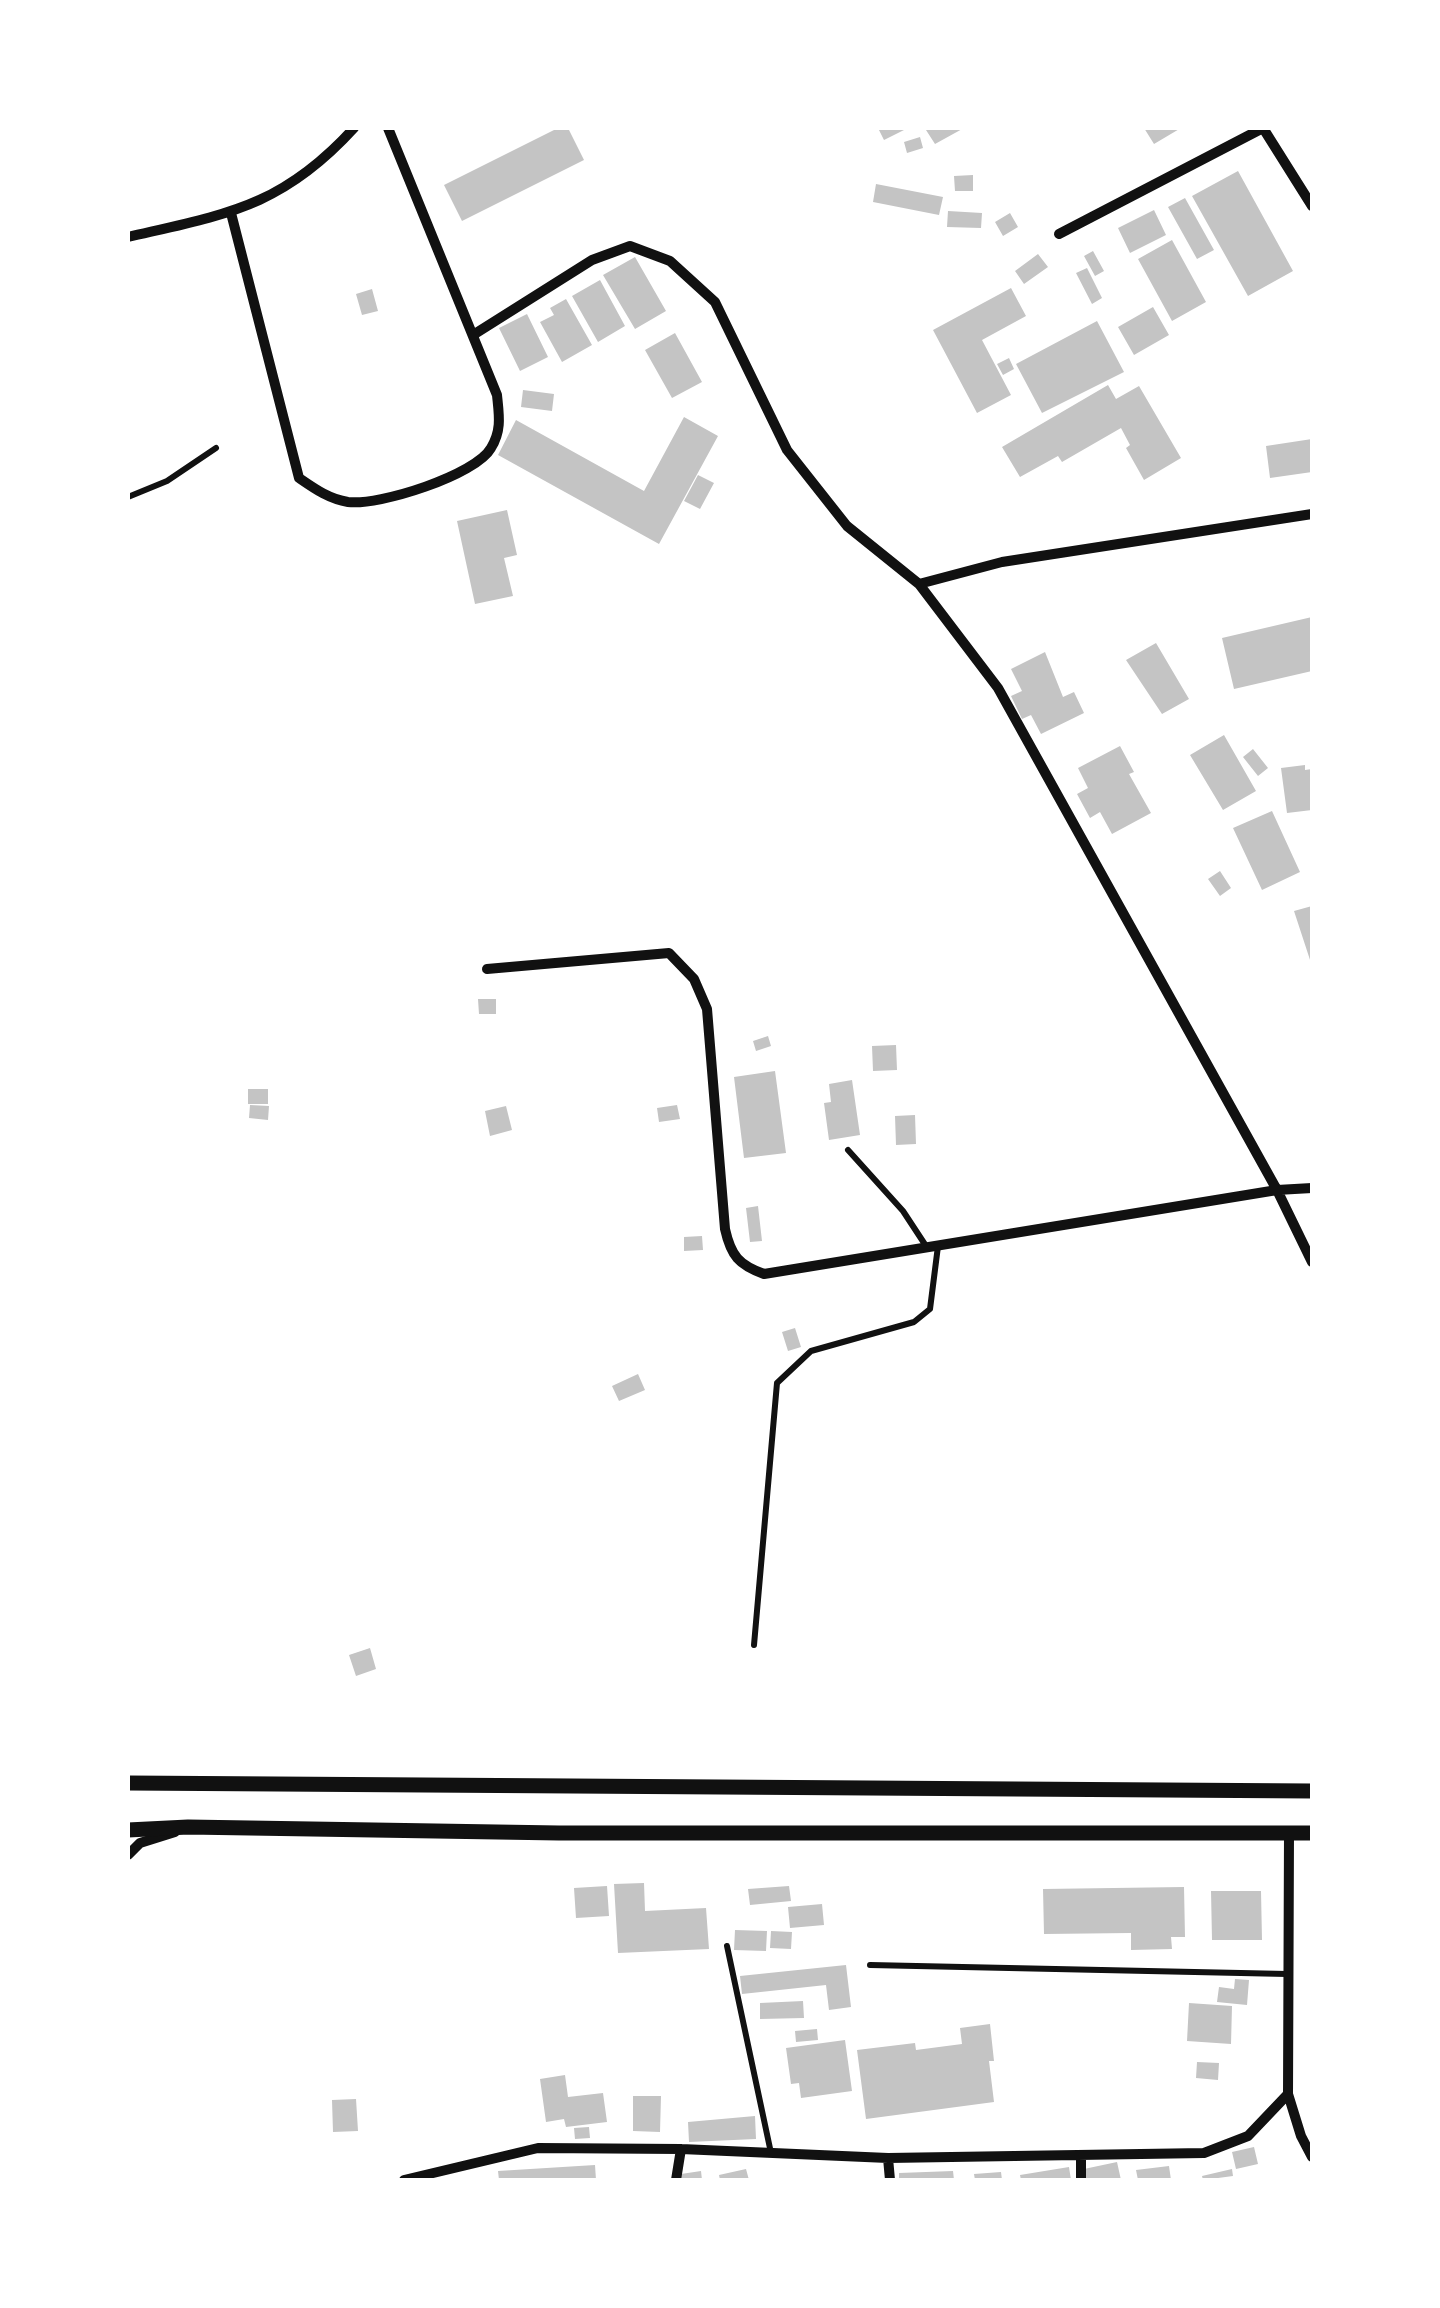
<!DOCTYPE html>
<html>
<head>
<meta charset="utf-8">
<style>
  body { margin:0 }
  #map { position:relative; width:1440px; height:2308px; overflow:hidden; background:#fff; font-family:"Roboto Condensed",sans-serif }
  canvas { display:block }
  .frame { position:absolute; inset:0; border:130px solid #fff; pointer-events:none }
</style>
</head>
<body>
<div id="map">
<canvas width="1440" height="2308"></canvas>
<div class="frame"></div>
</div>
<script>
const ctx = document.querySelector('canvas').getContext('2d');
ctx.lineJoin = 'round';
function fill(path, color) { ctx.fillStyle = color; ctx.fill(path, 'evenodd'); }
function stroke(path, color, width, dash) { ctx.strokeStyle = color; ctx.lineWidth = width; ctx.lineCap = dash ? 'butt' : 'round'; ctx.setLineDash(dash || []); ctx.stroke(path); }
const building = new Path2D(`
  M558 128H568L584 160 462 221 444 185Z
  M878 128H908L884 140Z
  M931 128H964L935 144 926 130Z
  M1144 128H1181L1154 144Z
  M920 137 923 148 907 153 904 142Z
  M1238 171 1293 271 1248 296 1192 196Z
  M973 175V191H955L954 176Z
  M876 184 943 197 939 215 873 202Z
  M1185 198 1214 250 1197 259 1168 207Z
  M1154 210 1166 235 1130 253 1118 228Z
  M948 211 982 213 981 228 947 227Z
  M1010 213 1018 227 1003 236 995 222Z
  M1172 240 1206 302 1172 321 1138 259Z
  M1093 251 1104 271 1095 276 1084 256Z
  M1038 254 1048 267 1024 284 1015 271Z
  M635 257 666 311 635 329 603 275Z
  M1087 268 1102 298 1092 304 1076 273Z
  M600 280 625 326 598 342 572 296Z
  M1011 288 1026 316 982 340 1011 395 977 413 933 330Z
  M372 289 378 311 362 315 356 294Z
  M566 299 592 345 562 362 540 322 554 315 550 308Z
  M1153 307 1169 335 1134 355 1118 327Z
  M527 314 548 357 520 371 499 328Z
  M1097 321 1124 372 1042 413 1016 364Z
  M675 333 702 382 672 398 645 350Z
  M1009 358 1014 369 1003 375 997 364Z
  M1108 385 1116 399 1139 386 1181 458 1144 480 1126 448 1130 445 1121 428 1062 462 1058 456 1020 477 1002 447Z
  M523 390 554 394 552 411 521 407Z
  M684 417 718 436 659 544 498 455 516 420 644 491Z
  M1312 439V472L1270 478 1266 446Z
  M698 475 714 483 700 509 684 501Z
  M507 510 517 555 504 558 513 596 475 604 457 521Z
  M1312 617V671L1234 689 1222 638Z
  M1156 643 1189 699 1162 714 1126 660Z
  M1045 652 1063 697 1074 692 1084 713 1041 734 1031 715 1022 719 1011 696 1022 691 1011 669Z
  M1224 735 1256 791 1223 810 1190 755Z
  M1120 746 1134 772 1129 774 1151 813 1112 834 1100 812 1090 818 1077 794 1088 788 1078 768Z
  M1253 749 1268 768 1258 776 1243 757Z
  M1305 765V770L1312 769V810L1287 813 1281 768Z
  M1272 811 1300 872 1262 890 1233 828Z
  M1220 871 1231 888 1220 896 1208 879Z
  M1312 906V966L1294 911Z
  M478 999H496V1014H479Z
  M768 1036 771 1046 756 1051 753 1041Z
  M896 1045 897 1070 873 1071 872 1046Z
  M775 1071 786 1153 744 1158 734 1077Z
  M852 1080 860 1135 829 1140 824 1103 831 1102 829 1084Z
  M248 1089H268V1104H248Z
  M250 1105 269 1106 268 1120 249 1118Z
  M677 1105 680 1119 659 1122 657 1108Z
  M506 1106 512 1130 490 1136 485 1111Z
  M915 1115 916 1144 896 1145 895 1116Z
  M758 1206 762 1241 750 1242 746 1208Z
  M702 1236 703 1250 684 1251V1237Z
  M795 1328 801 1347 788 1351 782 1332Z
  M638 1374 645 1390 619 1401 612 1386Z
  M370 1648 376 1669 356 1676 349 1655Z
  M644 1883 645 1911 706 1908 709 1949 618 1953 614 1884Z
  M607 1886 609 1916 576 1918 574 1888Z
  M789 1886 791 1901 750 1905 748 1889Z
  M1184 1887 1185 1937H1171L1172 1949 1131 1950V1933L1044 1934 1043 1889Z
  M1211 1891H1261L1262 1940H1212Z
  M822 1904 824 1925 790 1928 788 1907Z
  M735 1930 767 1931 766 1951 734 1950Z
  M771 1931 792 1932 791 1949 770 1948Z
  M846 1965 851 2007 829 2010 826 1985 742 1994 740 1976Z
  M1235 1979 1249 1980 1247 2005 1217 2002 1219 1987 1234 1989Z
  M803 2001 804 2018 760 2019V2003Z
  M1189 2003 1232 2006 1231 2044 1187 2041Z
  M990 2024 994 2061H989L994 2102 866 2119 857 2050 915 2043 916 2050 962 2044 960 2028Z
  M817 2029 818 2040 796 2042 795 2031Z
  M845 2040 852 2091 801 2098 799 2083 791 2084 786 2048Z
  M1197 2062 1219 2063 1218 2080 1196 2078Z
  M565 2075 568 2097 603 2093 607 2122 566 2127 564 2119 546 2122 540 2079Z
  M633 2096H661L660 2132 633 2131Z
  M356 2099 358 2131 333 2132 332 2100Z
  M755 2116 756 2139 689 2142 688 2122Z
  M589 2127 590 2138 575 2139 574 2128Z
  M1254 2147 1258 2164 1236 2169 1232 2152Z
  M1117 2162 1121 2180H1086L1084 2169Z
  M595 2165 596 2180H499L498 2171Z
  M1169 2166 1171 2180H1138L1136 2170Z
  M1069 2167 1071 2180H1021L1020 2175Z
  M746 2169 749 2180H720L719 2175Z
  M1232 2169 1233 2176 1203 2180 1202 2176Z
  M701 2171 702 2180H681V2174Z
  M953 2171 954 2180H899V2173Z
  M1001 2172 1002 2180H975L974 2174Z`);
const service = new Path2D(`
  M128 497 167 481 216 448
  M848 1150 903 1211 926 1246
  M754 1645 777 1383 811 1351 914 1322 930 1309 938 1246
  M727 1946 771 2153
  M870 1965 1287 1974`);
const minor = new Path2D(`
  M1263 128 1312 206
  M231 213 299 478C315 489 329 499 348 502 379 506 476 475 491 448 502 430 499 415 497 395L388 128
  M1059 234 1263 128
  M128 237C227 214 282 207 354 128
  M473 335 592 260 630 246 670 261 715 302 787 450 847 526 919 584
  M1312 514 1002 562 919 584 998 688 1277 1190 1312 1262
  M487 969 669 953 694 979 707 1009 725 1229C731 1256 739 1265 764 1274L1277 1190 1312 1188
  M1289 1833 1288 2094 1301 2136 1312 2157
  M128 1855 140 1843 175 1832
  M1081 2155V2180
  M888 2158 890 2180
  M404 2180 538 2148 681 2149 888 2158 1204 2153 1248 2136 1288 2094
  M676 2180 681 2149`);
const secondary = new Path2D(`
  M128 1783 1312 1791
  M128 1830 188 1827 559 1833H1312`);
fill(building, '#c4c4c4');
stroke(service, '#111', 6);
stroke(minor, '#111', 10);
stroke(secondary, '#111', 15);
</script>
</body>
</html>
